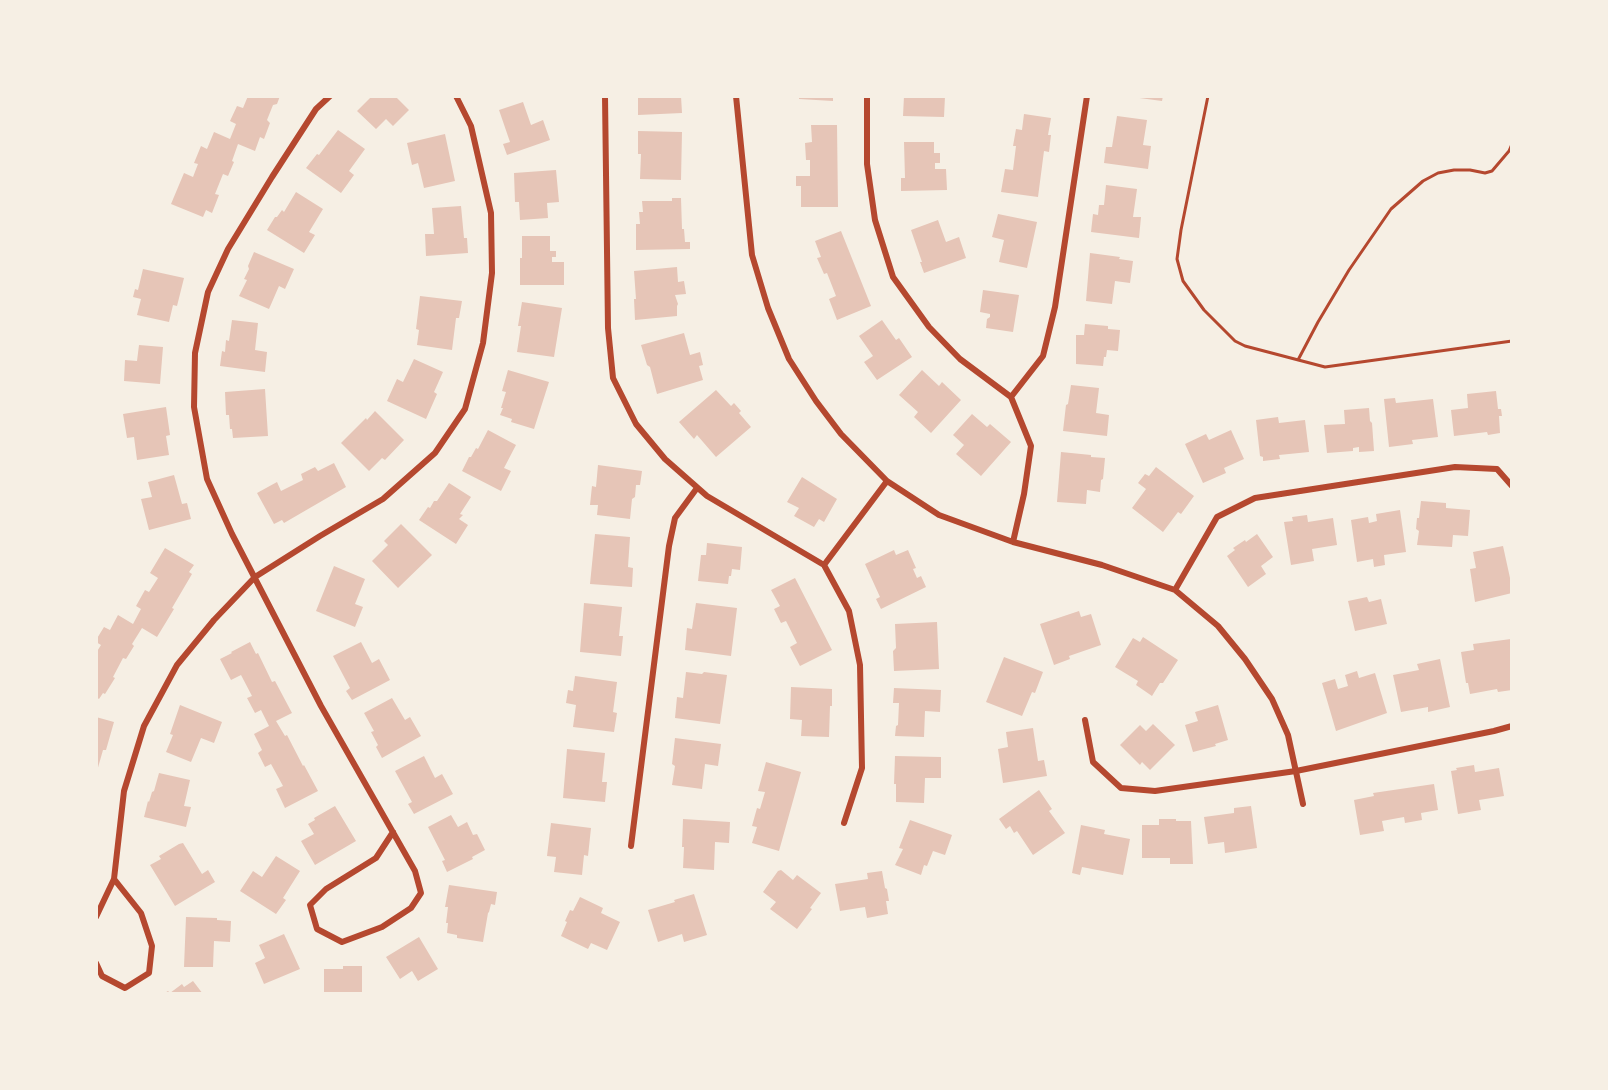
<!DOCTYPE html>
<html>
<head>
<meta charset="utf-8">
<style>
  body { margin:0 }
  #map { position:relative; width:1608px; height:1090px; overflow:hidden; background:#f6efe4; font-family:Arial,sans-serif }
  canvas { display:block }
  .frame { position:absolute; inset:0; border:98px solid #f6efe4; pointer-events:none }
</style>
</head>
<body>
<div id="map">
<canvas width="1608" height="1090"></canvas>
<div class="frame"></div>
</div>
<script>
const ctx = document.querySelector('canvas').getContext('2d');
ctx.lineJoin = 'round';
function fill(path, color) { ctx.fillStyle = color; ctx.fill(path, 'evenodd'); }
function stroke(path, color, width, dash) { ctx.strokeStyle = color; ctx.lineWidth = width; ctx.lineCap = dash ? 'butt' : 'round'; ctx.setLineDash(dash || []); ctx.stroke(path); }
const building = new Path2D(`
  M248 96H280L277 104 273 105 267 120 270 123 264 139 260 137 255 151 238 144 232 161 234 162 228 176 223 174 215 194 219 195 212 213 206 210 203 217 171 204 184 173 193 177 198 164 194 163 201 146 207 149 214 132 230 139 236 124 230 121 237 106 243 108Z
  M372 96H395L409 110 393 126 386 119 376 129 357 111Z
  M638 96H681L682 113 638 115Z
  M799 96H833V101L799 99Z
  M904 96H945L944 117 903 116Z
  M1133 96H1163L1162 101 1132 97Z
  M523 102 531 125 543 120 550 140 507 155 503 144 510 142 499 110Z
  M1024 114 1051 118 1048 135H1051L1049 152 1044 151 1038 197 1001 192 1005 169 1013 170 1016 146H1013L1016 129 1022 130Z
  M1117 116 1147 120 1143 145 1151 146 1148 169 1104 163 1106 147H1112Z
  M811 125H837L838 207H801V186H796V176H810V160H806L805 143 812 142Z
  M338 130 365 149 349 171 354 175 341 193 306 168 317 154 319 155Z
  M638 131 682 132 681 180 640 179 641 154H638Z
  M445 134 455 181 424 188 418 163 412 165 407 143Z
  M904 142H934V153H940V163H935V169H946L947 190 901 191V178H905Z
  M556 170 559 202 547 203 548 218 520 220 519 202H515L514 173Z
  M1106 185 1137 189 1133 217H1141L1139 238 1091 232 1093 214 1098 215 1099 205H1104Z
  M296 192 323 209 309 232 315 235 304 253 267 230 275 217H277L282 210 284 212Z
  M672 198H681L682 229H684L685 242H690V249L636 250V224H640L639 212H643L642 201H672Z
  M461 206 464 238H467L468 253 426 256 425 234H434L432 208Z
  M998 214 1037 222 1027 268 999 262 1004 240 992 237Z
  M938 220 946 242 959 237 966 258 924 273 920 262H922L911 230Z
  M841 231 871 306 837 320 829 299 836 296 827 273 824 274 817 258 821 257 815 241Z
  M522 236H550V251H556V257H552V262H564V285H520V258H522Z
  M254 252 294 269 285 289 279 286 269 309 239 296 247 280 244 279 249 269 248 266Z
  M1090 253 1120 257 1119 259 1133 261 1130 283 1115 281 1112 304 1086 301Z
  M677 267 678 282 684 281 686 294 675 295 678 304 677 306V316L635 320 634 299H636L634 271Z
  M143 269 184 278 177 306 173 305 169 322 137 315 141 299 133 297 135 289 138 290Z
  M983 290 1019 295 1013 332 986 328 987 319 990 317V314L980 312Z
  M420 296 462 301 459 318H456L452 350 417 345 419 330 416 329Z
  M522 302 562 308 554 357 517 352 521 326H518Z
  M232 320 258 323 255 350 267 352 265 372 220 366 222 351 225 352 226 340 229 341Z
  M882 320 896 340 899 338 912 357 877 380 864 362 873 356 859 336Z
  M1085 324 1108 326V329L1120 330 1118 351 1107 350 1106 357H1104L1103 366 1076 364V335H1084Z
  M684 333 690 355 700 352 703 365 699 366 703 380 657 394 650 367 647 365 641 345Z
  M139 345 163 347 160 384 124 381 125 360 137 361Z
  M414 359 443 372 434 392 437 394 426 419 387 401 397 379 403 382Z
  M508 370 549 382 534 429 511 422 512 419 500 415 503 408H501L506 392 502 391Z
  M922 370 939 386 942 382 961 400 931 433 914 417 918 412 899 395Z
  M1071 385 1099 388 1096 413 1109 415 1107 436 1063 431 1066 405 1068 404Z
  M265 389 268 436 233 438 232 429H230L229 415H226L225 392Z
  M716 390 731 406 734 403 741 411 739 413 751 427 716 457 697 435 694 439 679 422Z
  M1496 391 1498 409H1501L1502 416H1499L1500 433 1488 435 1487 432 1454 436 1451 410 1468 408 1467 394Z
  M1395 398 1396 403 1433 399 1438 437 1412 440 1413 444 1389 447 1384 399Z
  M166 407 170 435 166 436 169 455 137 460 134 437 127 438 123 414Z
  M1369 408 1370 421 1372 423 1374 451 1359 452V447L1353 448V451L1327 453 1324 425 1345 424 1344 410Z
  M375 411 404 440 385 460 382 458 369 471 341 443 366 418 367 420Z
  M972 414 987 427 990 424 1011 442 981 476 956 454 964 445 953 435Z
  M1278 417 1279 423 1305 420 1309 452 1279 455 1280 459 1263 461V457L1260 456 1256 420Z
  M488 430 516 445 504 468 511 471 501 491 462 471 469 457H471L476 448 478 449Z
  M1231 430 1244 459 1224 468 1226 473 1203 483 1185 444 1206 434 1209 440Z
  M1061 452 1091 455V457L1105 458 1103 479 1101 480 1100 492 1087 490 1086 504 1057 502Z
  M334 463 346 487 284 523 282 520 274 524 257 493 277 482 281 491 303 480 301 474 315 467 318 471Z
  M598 465 642 471 640 485H636L635 497 632 499 630 519 597 515 598 505H590L592 486 596 487Z
  M1156 467 1194 496 1181 514 1178 512 1163 532 1132 508 1146 489 1138 483 1145 474 1149 476Z
  M174 475 182 504 187 503 191 519 149 530 141 499 152 497 148 482Z
  M802 477 837 499 824 522 819 519 814 527 794 516 799 508 787 502Z
  M449 483 471 497 460 514 463 515 459 519 468 525 456 544 419 520 428 507 430 508 434 501H437Z
  M1421 501 1446 503V508L1470 510 1468 536 1453 535 1452 547 1417 545 1419 531 1416 529 1417 518H1419Z
  M1400 510 1406 552 1384 555 1385 565 1374 567 1373 559 1357 562 1351 520 1368 517 1369 523 1377 521 1376 514Z
  M1307 515 1308 522 1333 518 1337 545 1312 549 1314 561 1291 565 1284 522 1293 521 1292 517Z
  M401 524 432 555 398 588 372 561 388 545 384 541Z
  M595 534 630 537 628 567 633 568 632 587 590 584Z
  M1257 534 1273 557 1261 566 1266 574 1248 587 1227 556 1235 550 1233 548 1245 540 1246 542Z
  M707 543 742 547 740 570 732 569 731 576H729L728 584 698 581 701 555H706Z
  M1503 546 1510 578 1512 577V593L1475 602 1470 569 1476 568 1473 552Z
  M165 548 194 565 189 572 192 574 172 608 174 609 157 637 142 628 132 644 134 646 126 659 123 658 113 677 115 678 105 694 103 693 99 699 96 697V653L101 645 96 642V640L104 627 110 630 118 615 133 624 141 609 136 606 145 590 149 592 158 578 150 573Z
  M894 550 896 555 908 550 916 568 913 569 917 578 921 576 926 587 881 609 876 599 880 597 865 564Z
  M334 566 365 579 355 604 363 607 355 627 316 611Z
  M795 578 832 650 800 666 790 647 797 643 786 621 781 623 774 609 780 606 771 590Z
  M1367 597 1369 602 1381 599 1387 624 1355 631 1348 601Z
  M584 603 622 607 619 636H623L621 656 580 652Z
  M696 603 737 608 731 656 685 650 687 628 692 629Z
  M1079 611 1081 617 1091 614 1101 645 1069 656 1070 659 1054 665 1040 624Z
  M937 622 939 669 894 671 893 651 896 648 895 624Z
  M1143 637 1178 660 1163 683H1160L1152 696 1136 685 1138 681 1115 667 1133 638 1140 642Z
  M1511 639 1512 690 1498 692 1497 689 1470 694 1468 683H1466L1461 652 1474 650 1473 644Z
  M250 642 256 654 258 653 272 682 275 681 292 713 276 721 285 736 287 735 303 766 304 765 318 791 285 808 276 789 283 786 271 764 265 767 258 753 262 750 254 734 269 726 261 710 255 713 247 698 252 696 241 675 231 680 220 659 232 653 231 652Z
  M361 642 372 663 379 659 390 680 352 700 346 691 350 688 333 656Z
  M1004 657 1043 672 1035 693 1032 692 1022 716 986 702Z
  M1440 659 1450 707 1428 712V707L1401 712 1393 675 1419 670 1417 664Z
  M1357 671 1359 678 1375 673 1387 713 1336 731 1322 683 1335 679 1338 689 1348 686 1345 675Z
  M686 672 702 674 704 672 727 675 720 724 675 718 677 697 683 698Z
  M575 676 617 682 613 712 617 713 614 732 573 727 576 705 566 703 568 690 573 691Z
  M791 687 832 689V706H830L829 737 801 736 802 720 790 719Z
  M894 688 941 690 940 712 925 711 924 737 895 736 896 726 898 725 899 703H893Z
  M392 698 405 720 410 717 421 736 382 758 376 747 378 745 371 732 374 731 364 713Z
  M180 705 222 722 214 743 201 738 191 762 166 752 173 735 170 734Z
  M1218 705 1228 740 1215 744 1216 746 1193 752 1185 725 1198 721 1195 712Z
  M96 717 114 722 106 750H103L97 771Z
  M1153 724 1175 745 1150 770 1142 762 1140 765 1120 745 1140 725 1146 731Z
  M1033 728 1038 761 1044 760 1047 776 1003 783 998 749 1008 747 1006 732Z
  M675 738 721 744 718 766 705 764 702 789 672 785 675 766 672 764Z
  M567 749 605 753 602 782H607L605 802 563 798Z
  M424 756 435 778 442 774 453 794 414 814 408 804 412 802 395 771Z
  M895 756 941 757V778H925L924 803 896 802V784H894Z
  M766 762 801 772 779 851 752 843 757 827 752 826 757 808 760 809 765 792 758 791Z
  M1474 765 1475 772 1499 768 1504 796 1479 800 1481 810 1458 814 1451 771 1457 770 1456 768Z
  M159 773 190 780 184 806 191 807 186 827 144 817 148 801 149 802 152 792 154 791Z
  M1434 784 1438 810 1421 813 1422 820 1405 823 1404 817 1382 821 1384 831 1360 835 1354 800 1374 796 1373 793Z
  M1039 790 1052 809 1049 811 1065 833 1033 855 1017 831 1014 833 1010 826 1006 829 999 819Z
  M335 806 356 841 315 865 301 841 314 834 308 824 315 820 314 818Z
  M1251 806 1257 848 1225 853 1224 842 1208 844 1204 817 1234 813V808Z
  M451 815 458 827 467 822 473 835 477 834 485 850 472 857 473 859 447 872 442 861 445 860 428 827Z
  M683 819 730 822 729 843 715 842 714 870 683 868 684 847H682Z
  M1159 819H1176V821H1191L1193 864H1170V858H1142V825H1159Z
  M910 820 952 835 945 855 933 851 927 866 924 865 921 875 895 865 903 849 899 848Z
  M551 823 591 828 588 856 584 855 582 875 554 872 556 857 547 856Z
  M1081 825 1105 830 1104 834 1130 839 1123 875 1082 867 1080 875 1072 873Z
  M183 843 202 874 208 870 215 882 175 906 150 865 161 859 159 856 179 844Z
  M276 856 300 871 283 898 286 900 276 914 240 891 253 871 262 877Z
  M781 870 793 880 797 875 821 893 810 908 812 909 797 929 770 909 776 902 763 892 778 871Z
  M882 871 885 888 887 889 889 901H886L888 914 867 918 865 907 840 911 835 884 868 879 867 873Z
  M449 885 497 892 495 905 491 904 489 912 488 913 483 942 457 938V935L447 933 448 923H446L448 907H445Z
  M694 894 707 935 684 942 682 934 658 942 648 910 675 902 674 900Z
  M580 897 603 908 601 913 620 922 607 950 591 943 588 949 561 936 567 922 565 921 570 910 573 911Z
  M186 917 217 918V920L231 921 230 942 214 941 213 967H184Z
  M284 934 300 969 264 984 255 963 265 958 259 945Z
  M419 937 438 969 418 981 412 971 400 979 386 957Z
  M343 966H362V992H344V994H324V969H343Z
  M193 981 203 994H163L168 991 170 993 182 984 184 987Z`);
const path = new Path2D(`
  M1208 96 1181 230 1177 259 1183 281 1204 310 1235 341 1245 346 1325 367 1512 341
  M1298 360 1318 322 1349 270 1391 209 1423 181 1438 173 1454 170H1470L1485 173 1492 171 1509 151 1512 144`);
const minor = new Path2D(`
  M330 96 316 109 272 177 228 249 208 292 195 353 194 407 207 479 232 534 321 706 415 871 421 893 411 908 382 927 342 942 317 929 310 905 326 889 376 858 393 832
  M605 96 608 328 613 378 636 424 665 459 707 496 824 565 849 611 860 665 862 768 844 823
  M736 96 752 255 768 308 789 359 816 401 841 434 887 481 939 515 1013 542 1102 565 1175 590 1218 626 1245 659 1272 699 1288 735 1303 804
  M867 96V164L875 220 893 277 929 327 960 359 1011 397 1031 446 1024 494 1013 542
  M1011 397 1043 356 1055 307 1087 96
  M824 565 887 481
  M1175 590 1217 517 1255 498 1455 467 1497 469 1512 486
  M1085 720 1093 762 1121 788 1155 791 1296 771 1494 731 1512 726
  M631 846 669 546 675 518 697 488
  M96 917 114 879 124 791 144 726 177 665 214 620 255 577 320 536 383 499 435 453 465 409 483 343 492 273 491 213 471 126 456 96
  M96 963 102 976 125 988 149 973 152 946 141 913 114 879`);
fill(building, '#e6c5b7');
stroke(path, '#b5482f', 3);
stroke(minor, '#b5482f', 6);
</script>
</body>
</html>
